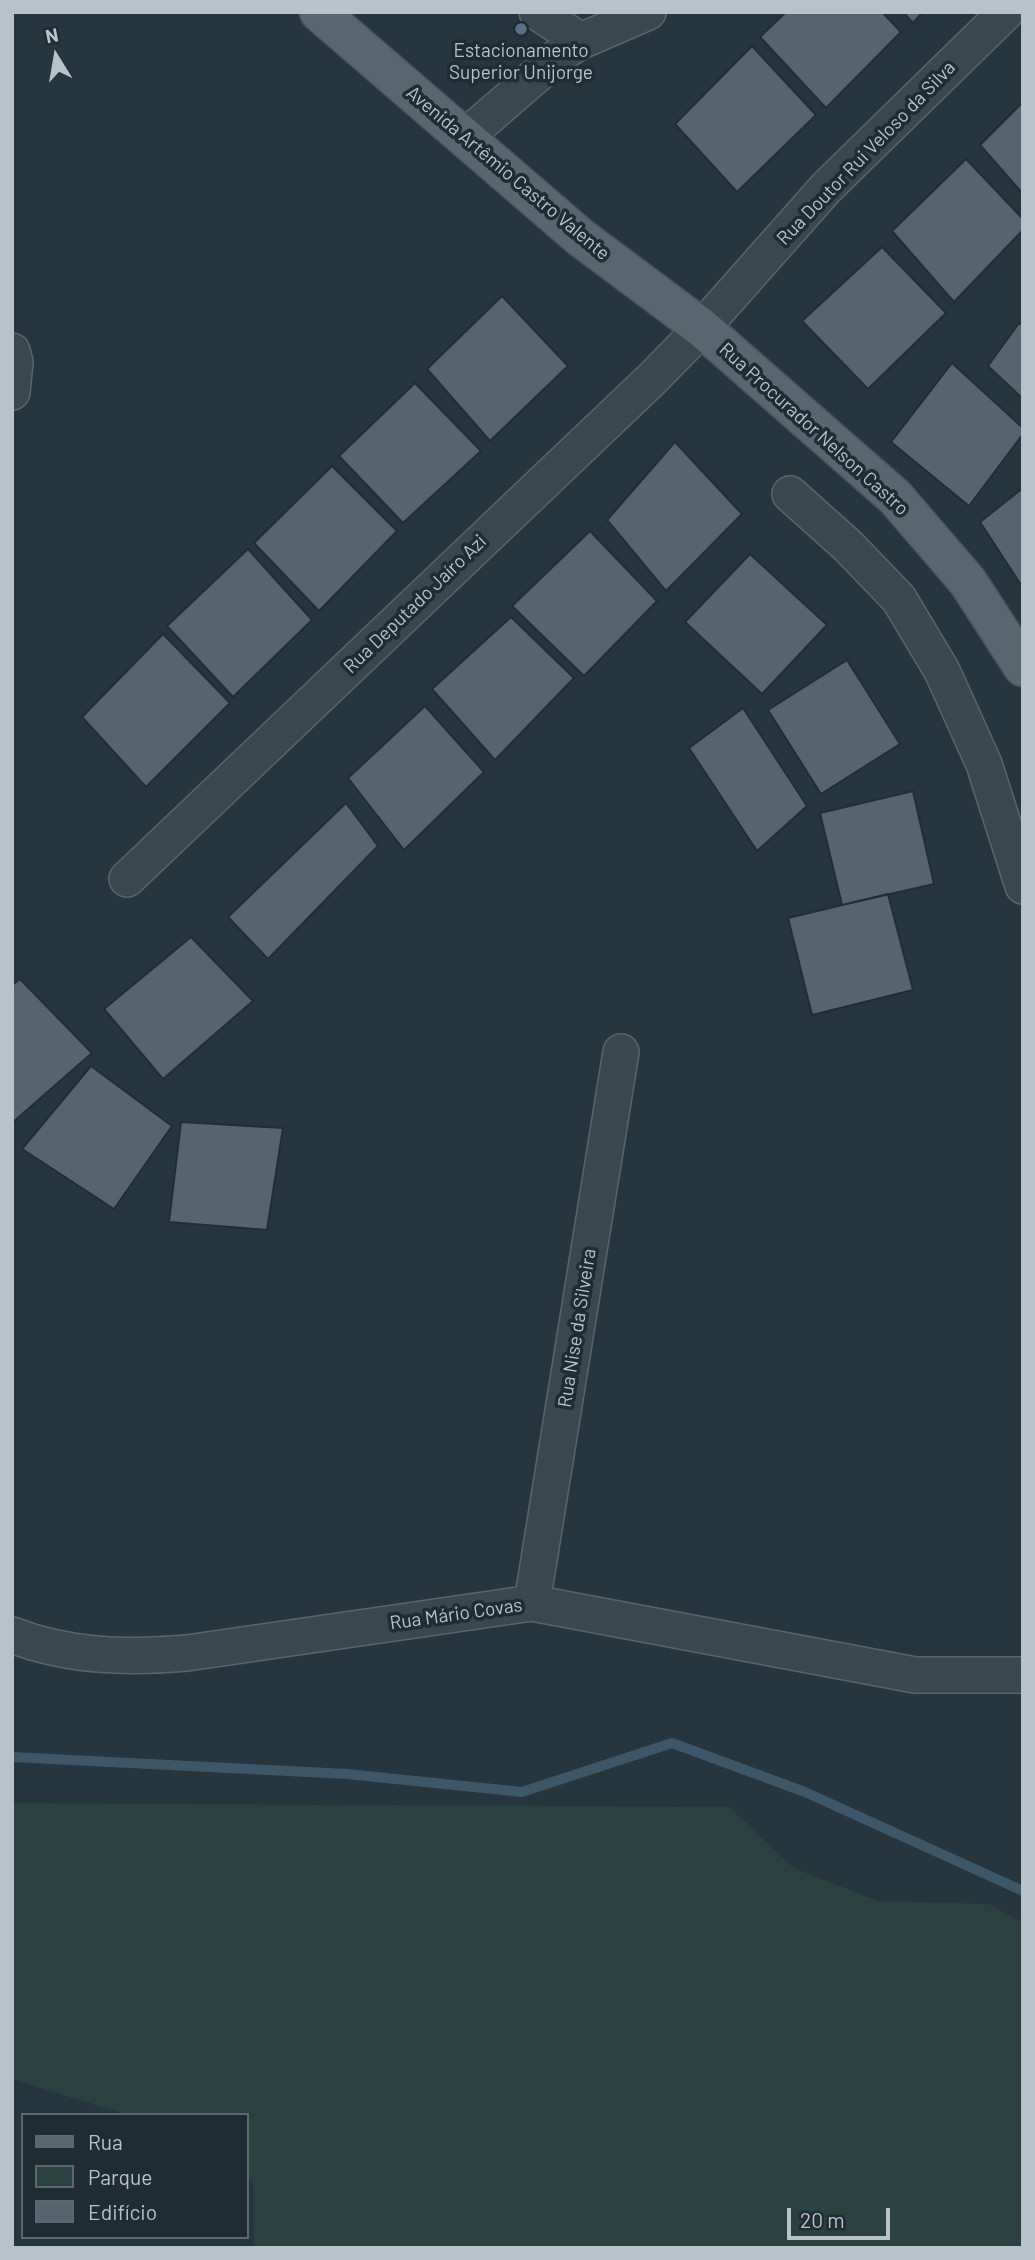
<!DOCTYPE html>
<html>
<head>
<meta charset="utf-8">
<style>
  body { margin:0 }
  #map { position:relative; width:1035px; height:2260px; overflow:hidden; background:#26363f; font-family:Barlow,sans-serif }
  canvas { display:block }
  .frame { position:absolute; inset:0; border:14px solid #b7c2ca; pointer-events:none }
  .legend { position:absolute; left:21px; top:2113px; width:228px; height:126px; box-sizing:border-box; background:#1f2c34; border:2px solid #5c6870; margin:0; padding:9px 12px; list-style:none; font-size:21px; color:#b7c2ca }
  .legend li { display:flex; align-items:center; gap:14px; height:35px }
  .legend b { width:35px; border:2px solid #5c6870 }
  .north { position:absolute; left:21px; top:21px; width:70px; height:70px; -webkit-text-stroke:5px #1f2c34; paint-order:stroke; rotate:349deg; font-size:19px; font-weight:700; line-height:28px; text-align:center; color:#b7c2ca }
  .north::after { content:''; display:block; margin:auto; width:24px; height:32px; background:#b7c2ca; clip-path:polygon(50% 0,100% 100%,50% 72%,0 100%) }
  .scale { position:absolute; left:787px; top:2208px; width:103px; height:32px; box-sizing:border-box; border:4px solid #b7c2ca; border-top:0; padding-left:9px; font-size:21px; line-height:24px; white-space:nowrap; color:#b7c2ca; -webkit-text-stroke:5px #1f2c34; paint-order:stroke }
</style>
</head>
<body>
<div id="map">
<canvas width="1035" height="2260"></canvas>
<div class="frame"></div>
<ul class="legend">
<li><b style="height:9px;background:#58666f"></b>Rua</li>
<li><b style="height:19px;background:#29423f"></b>Parque</li>
<li><b style="height:19px;background:#55646f"></b>Edifício</li>
</ul>
<div class="north">N</div>
<div class="scale">20 m</div>
</div>
<script>
const ctx = document.querySelector('canvas').getContext('2d');
ctx.lineJoin = 'round';
function fill(path, color) { ctx.fillStyle = color; ctx.fill(path, 'evenodd'); }
function stroke(path, color, width, dash) { ctx.strokeStyle = color; ctx.lineWidth = width; ctx.lineCap = dash ? 'butt' : 'round'; ctx.setLineDash(dash || []); ctx.stroke(path); }
function drawText(font, color, halo, rows, align = 'center') {
  ctx.font = font + ' Barlow,sans-serif'; ctx.lineWidth = 7; ctx.setLineDash([]); ctx.textBaseline = 'middle'; ctx.strokeStyle = halo; ctx.fillStyle = color; for (const [text, x, y, turn = 0] of rows) {
    ctx.save(); ctx.translate(x, y); ctx.rotate((+turn || 0) * Math.PI / 180); ctx.textAlign = isNaN(turn) ? turn : align; if (halo) ctx.strokeText(text, 0, 0); ctx.fillText(text, 0, 0); ctx.restore();
  }
}
const green = new Path2D(`
  M12 1803 729 1807 794 1868 878 1901 989 1904 1023 1923V2248H254L253 2185 247 2176V2115H128L12 2079Z`);
const stream = new Path2D(`
  M12 1757 347 1774 522 1792 672 1743 805 1792 1023 1891`);
const building = new Path2D(`
  M786 12H882L901 32 826 108 760 37Z
  M903 12H923L913 23Z
  M752 46 816 115 737 192 675 124Z
  M1023 102V194L980 145Z
  M966 159 1023 219V230L954 302 892 231Z
  M882 247 946 313 868 389 802 321Z
  M502 296 568 366 490 441 427 369Z
  M1019 323 1023 326 1022 398 988 366Z
  M952 363 1023 428V434L969 506 891 442Z
  M415 383 481 451 403 523 339 456Z
  M675 442 742 514 666 591 607 520Z
  M332 466 397 531 319 611 254 543Z
  M1023 488V588L980 522Z
  M590 531 657 601 584 676 512 606Z
  M248 549 312 620 233 697 167 626Z
  M750 554 827 625 762 694 685 622Z
  M511 617 574 678 495 760 432 689Z
  M163 634 230 703 146 787 82 717Z
  M847 660 900 744 821 794 768 710Z
  M425 706 484 772 404 850 348 778Z
  M743 708 807 806 757 851 689 748Z
  M913 791 934 884 842 905 820 813Z
  M346 803 378 846 268 959 228 917Z
  M888 894 913 990 812 1015 788 918Z
  M191 937 253 1001 163 1079 104 1009Z
  M20 979 92 1053 12 1123V985Z
  M91 1066 172 1126 114 1209 22 1149Z
  M181 1122 283 1128 267 1230 169 1222Z`);
const minor = new Path2D(`
  M537 12 581 41
  M465 137 562 53 581 41 648 12
  M12 351 15 362 12 392
  M790 494 848 546 899 599 942 671 984 764 1023 886
  M127 879 653 378 702 328 826 188 1006 12
  M532 1603 621 1052
  M12 1635C69 1657 127 1658 187 1653L532 1603 915 1675H1023`);
const major = new Path2D(`
  M319 12 580 237 702 328 895 497 968 582 1023 667`);
const markers = [
  [521,29,7,"#5c6f8a"]
];
const poiNames = [
  ["Estacionamento",521,51],
  ["Superior Unijorge",521,73]
];
const streetNames = [
  ["Rua Doutor Rui Veloso da Silva",866,153,-46],
  ["Avenida Artêmio Castro Valente",508,173,40],
  ["Rua Procurador Nelson Castro",814,429,42],
  ["Rua Deputado Jaíro Azi",415,604,-44],
  ["Rua Nise da Silveira",577,1328,-81],
  ["Rua Mário Covas",456,1614,-8]
];
fill(green, '#29423f');
stroke(stream, '#3c5767', 10);
fill(building, '#55646f');
stroke(building, '#212e36', 2);
stroke(minor, '#58656d', 38);
stroke(major, '#47535b', 41);
stroke(minor, '#3a474f', 35);
stroke(major, '#58666f', 38);
for (const [x, y, r, color] of markers) { const dot = new Path2D(); dot.arc(x, y, r, 0, 2 * Math.PI); ctx.fillStyle = color; ctx.fill(dot); stroke(dot, '#1f2c34', 2.5); }
drawText('19px', '#b7c2ca', '#1f2c34', poiNames);
drawText('19px', '#b7c2ca', '#1f2c34', streetNames);
</script>
</body>
</html>
